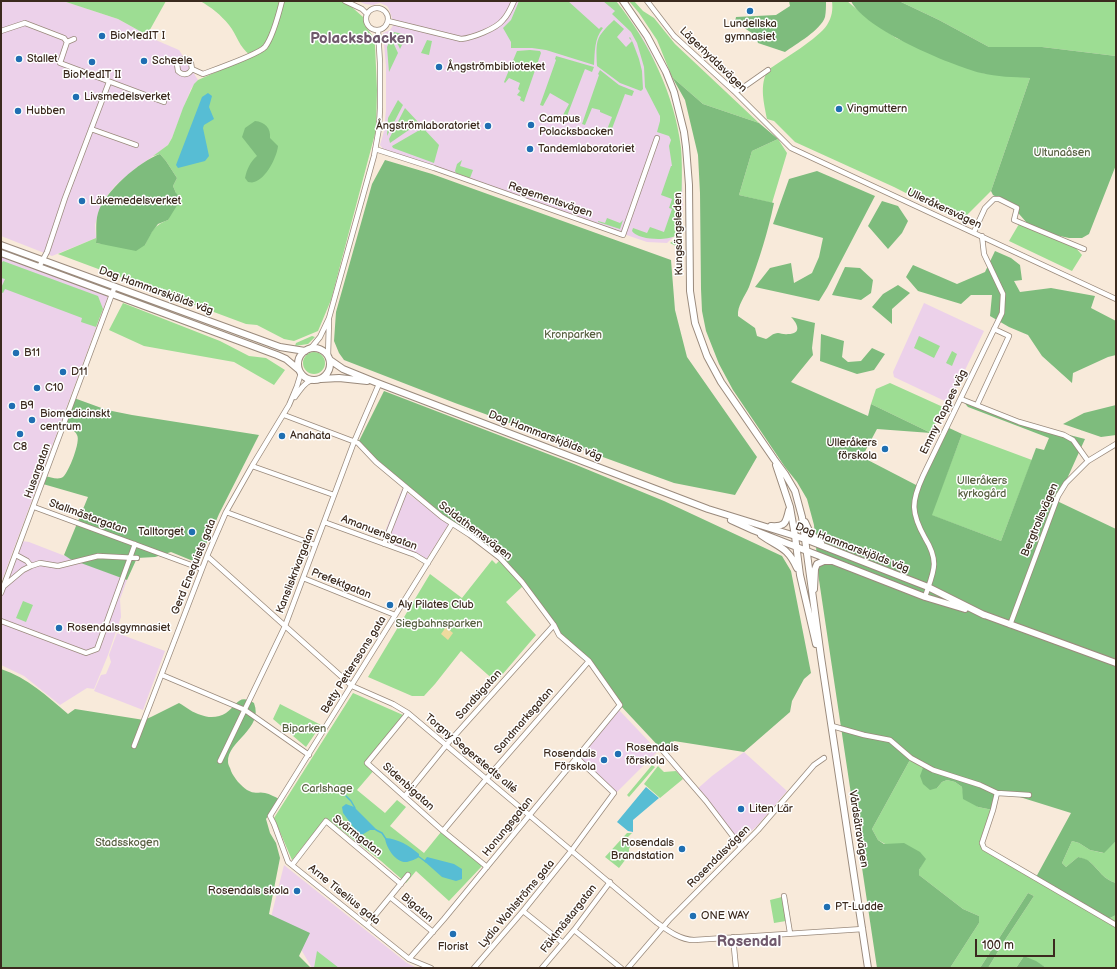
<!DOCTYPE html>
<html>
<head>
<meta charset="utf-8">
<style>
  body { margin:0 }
  #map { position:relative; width:1117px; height:969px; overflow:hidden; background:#f8eada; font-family:"Balsamiq Sans",sans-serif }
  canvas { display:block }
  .frame { position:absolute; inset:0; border:2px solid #3b2a1e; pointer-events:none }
  .scale { position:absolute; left:975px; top:939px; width:80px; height:18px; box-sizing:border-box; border:2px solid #3b2a1e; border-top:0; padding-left:5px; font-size:12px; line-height:14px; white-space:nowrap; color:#3b2a1e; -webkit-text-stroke:3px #fff; paint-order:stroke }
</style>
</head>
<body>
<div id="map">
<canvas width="1117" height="969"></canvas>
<div class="frame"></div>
<div class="scale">100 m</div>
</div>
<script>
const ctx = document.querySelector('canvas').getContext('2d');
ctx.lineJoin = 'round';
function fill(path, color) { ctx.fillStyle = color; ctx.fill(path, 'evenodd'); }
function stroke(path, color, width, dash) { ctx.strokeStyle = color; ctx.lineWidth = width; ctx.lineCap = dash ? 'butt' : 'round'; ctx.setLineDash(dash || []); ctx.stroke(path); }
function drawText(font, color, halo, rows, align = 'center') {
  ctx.font = font + ' "Balsamiq Sans",sans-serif'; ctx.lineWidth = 3; ctx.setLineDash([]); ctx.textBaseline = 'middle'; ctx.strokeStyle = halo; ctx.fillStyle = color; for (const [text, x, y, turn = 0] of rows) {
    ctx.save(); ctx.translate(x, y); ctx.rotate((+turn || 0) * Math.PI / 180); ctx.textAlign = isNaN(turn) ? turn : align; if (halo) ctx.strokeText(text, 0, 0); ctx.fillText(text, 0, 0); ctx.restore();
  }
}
const built = new Path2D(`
  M1 1H63L118 19 158 41 179 50 198 80 191 89 172 138 168 145 159 152 136 168 116 185 105 198 99 211 95 225 96 238 52 256 1 236Z
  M358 1H616L642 37 651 53 668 94 675 119 681 149 683 207 681 225 674 236 667 243 647 242 386 153 380 145 384 131 386 110V66L383 33 390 30 394 24 389 9 387 6 380 3 373 5 365 4Z
  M1 257 108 296 1 583Z
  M924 303 984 331 949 403 894 377 893 372Z
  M402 489 449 524 424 563 382 539Z
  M22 541 29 542 127 580 120 599 121 617 108 655 94 689 87 688 60 705 24 676 1 665V597Z
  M117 633 165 651 143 710 94 691 101 675 106 674 111 662 109 655Z
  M619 710 658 751 616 793 579 757Z
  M744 752 787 791 756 827 738 842 696 790 712 776Z
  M284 865 407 963 417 968H312L299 946 271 917Z`);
const green = new Path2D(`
  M63 1H166L147 35 118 19Z
  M200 1H345L363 17 365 26 372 35 375 45 377 90 376 130 331 300 318 331 294 341 284 339 257 325 246 324 58 254 96 238V243L101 244 145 245C152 231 153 226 168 220L176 193 173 186 177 178 166 161 160 154 153 156 168 145 172 138 183 108 194 84 198 80 225 68 250 55C239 47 237 35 229 25 221 15 211 7 200 1Z
  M519 1H568L599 29 601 27 603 28C594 39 595 52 594 65L546 50 532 48H511V42L503 28 511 20Z
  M603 1H616C649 42 675 95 681 148 683 171 681 201 681 225 680 229 678 233 675 236 666 241 638 240 632 231L633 228 647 233 650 227 664 232 672 209 669 208 672 199 661 195 671 166H672L669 146 671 140 669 136 657 132 660 121V116L645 87 644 67 637 43 631 32 612 14 615 11Z
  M629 1H634L643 11 654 18 675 44 759 123 703 104 672 77 657 40 639 13Z
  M832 1H847L865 16 896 38 982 73 1030 78 991 191 961 221 894 187 795 142 774 121 767 119C764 103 759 85 768 70 782 60 819 38 827 25 832 17 833 10 832 1Z
  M899 1H1116V56L1042 47H989L939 20Z
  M614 20 624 29 617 37 626 47 632 41 629 38 630 37 633 43 639 59 642 71 643 89 641 91 620 83 597 66C596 40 595 38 614 20Z
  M394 32 407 35 400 49 393 34Z
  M391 38 398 53 389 72 387 47Z
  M427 40 432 41 429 55 421 53Z
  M530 50 540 51 541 53 524 102 520 100 521 97 517 95 520 91 518 89 520 83 509 78 505 83 504 82 517 51Z
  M556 56 594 67 592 72 585 69 583 74 567 116 563 115 569 104 550 93 543 106 540 105 556 60 555 59Z
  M600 70 619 85 634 91 632 96 625 94 610 134 606 132 612 117 600 112V110L592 108 585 125 582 124 599 75 598 74Z
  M398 100 403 105 387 136 388 118Z
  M405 108 419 123 390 143 389 139Z
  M423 128 439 145 434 163 393 148 392 146Z
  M778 139 787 153 772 203 739 195 752 151Z
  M462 160 460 166 473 170 470 178 456 173 455 171 457 164Z
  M607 218 620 223 623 220 620 229 598 222V221L605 223Z
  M1019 224 1075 247 1082 255 1072 271 1009 241Z
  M682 236V251L680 248 670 243Z
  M3 261 98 296 103 309 96 327 81 322 82 318 5 289 3 293 1 292V288L5 279 1 278V264Z
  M123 303 220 341 249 356 266 358 285 370 274 385 234 362 144 346 109 330Z
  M312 336 315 337 308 344 295 346 296 343Z
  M919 336 940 346 934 358 914 348Z
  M952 351 957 354 952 366 946 363Z
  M303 363a11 11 0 1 1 22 0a11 11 0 1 1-22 0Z
  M890 383 943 407 931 433 871 404 876 389Z
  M962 434 1032 460 1001 541 931 515Z
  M492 560 496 564 500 560 523 586 506 602 536 635 496 682 461 651 435 684 424 696H412L368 677 430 574 462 598Z
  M23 601 33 605 26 622 16 618Z
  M353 693 403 715 367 761 375 769 357 790 385 813 397 800 406 807 390 826 424 853 441 832 483 865 449 901 416 871 406 883 381 861 326 818 292 860 274 818Z
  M280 704 321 725 306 747 273 719Z
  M911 758 924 765 937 788 942 782 947 780 955 782 962 787 963 792 978 807 993 810 982 843 984 848 1106 920 1116 915V968H1045V967L1024 956 1016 968H988L1005 940 1034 896 1028 893 980 968H950L979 923V916L963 909 919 875V870L925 859 885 844 878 840 872 829Z
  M652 765 655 767 629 797 627 795Z
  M658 766 664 772 676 771 683 779 660 798 644 784Z
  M627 833H632L628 837 631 845 629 849V855L619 868 605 857Z
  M1072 841 1079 843 1090 850 1103 853 1116 841V883C1104 880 1099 870 1090 862 1087 860 1082 858 1078 857L1066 867 1062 863Z
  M782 897 786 921 774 923 770 900Z
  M317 951 339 968H314Z`);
const forest = new Path2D(`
  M789 1H826C826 6 826 12 825 17 821 30 796 44 785 52L758 43 755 35 735 22 736 17 776 15 790 6Z
  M851 1H899L939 20 989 47H1042L1116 56V165L1089 234 1082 238H1069L1051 234 1027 223 1012 206 993 195 991 191 1030 78C1014 77 997 77 981 73 950 65 864 29 851 1Z
  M672 77 703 104 759 123 778 139 752 151 739 195 774 203C768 232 759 260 749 287 745 296 737 306 738 316L755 328 757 336 766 339C770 337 773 333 778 333 781 333 784 335 788 334 802 334 798 324 791 317L815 323 812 348 813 355 791 382 868 416 871 404 931 433 877 429 862 457 918 486 947 427 962 434 932 515 1001 541 1036 448 1044 450 1049 438 968 407 961 399 1019 422 1085 439 1057 501 1116 529V841L1104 853 1090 850 1079 843 1072 841 1062 863 1066 867 1078 857C1082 858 1087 859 1090 862 1099 870 1104 880 1116 883V915L1106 920 1035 879 1071 813 1007 793H997L993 810 978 807 963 799 962 787 955 782 947 780 942 782 937 788 930 790 923 784 920 776 924 765 911 758 872 829 878 840 884 844 904 843 920 852 926 859 919 870V875L963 909 979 916V923L950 968H877L819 580 814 525 807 499 797 482 785 467 733 390 719 364 706 331 702 311 701 289 700 193 698 155 685 100Z
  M255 121C265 122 271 128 270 138L278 146C277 157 266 179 254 182 252 183 250 182 248 182L245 178C247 169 250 162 257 156L242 137 245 128Z
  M160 154 166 161 177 178 173 186 176 193 181 199 168 220 158 224 152 232 145 245 136 251 96 243C97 233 95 223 98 213 104 192 140 161 160 154Z
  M385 160 432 174 671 260 675 310 687 357 757 457 735 495 674 483 455 403 344 360 339 353 334 341 336 312 372 184Z
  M817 171 875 196 827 288 819 301 755 287 770 268 791 263 794 283 812 273 819 257 823 238 773 224 789 179Z
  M882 201 898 206 908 221 902 233 888 249 868 226Z
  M995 251 1011 258 1020 265 1022 280 1014 281 1020 292 1051 288 1095 296 1091 308 1116 321V355L1108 357 1073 373 1072 383 1042 356 1028 335 1009 327 990 316 992 295H971L961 304 918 291 906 277 913 265 957 284 985 272Z
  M845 267 860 268 873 280 871 293 861 300 832 295Z
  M898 285 910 293 892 309V324L872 307 883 294Z
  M821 334 844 341 842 357 848 362 861 361 872 348 885 354 874 370 857 374 820 361Z
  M384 391 574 464 664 501 782 556 791 571 811 673 804 679 792 701 790 712 744 752 674 741 663 751 620 705 589 661 566 642 509 567 442 516 358 443Z
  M74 398 107 410 132 415 259 435 219 514 198 563 171 552 155 557 137 558 127 580 70 559 64 555 88 497 43 484 45 476C51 477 59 481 64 476 69 471 81 441 77 435 75 430 68 428 64 427Z
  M1116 405V435L1101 437 1063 424 1084 413Z
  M1 669C28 678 47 696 68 714L75 709 144 720 151 717 179 703C186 707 193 713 201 715 208 718 219 718 226 713 237 706 238 693 254 703 264 729 227 741 228 762 228 765 231 769 231 771 234 778 241 786 247 790 256 795 258 791 265 793 270 794 275 797 279 799L266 819 270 833 276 843 280 858 269 914 310 933 299 956 311 968H1Z
  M1028 893 1034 896 1005 940 988 968H980Z
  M1024 956 1036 961 1045 967V968H1016Z`);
const sand = new Path2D(`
  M446 627 453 633 448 640 441 634Z`);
const water = new Path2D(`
  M208 93 212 96 209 107 214 119 204 125 203 128 209 156 205 161 178 168 176 165 202 97Z
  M646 787 659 798 633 820V832L628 831 617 822Z
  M346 804 354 807 377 830H370L360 836 343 813 342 807Z
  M385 838C399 839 408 845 419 854V857C416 859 411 861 407 862 396 863 386 848 385 838Z
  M427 857 454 864 462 869V879L456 881 442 877 424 861Z`);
const stream = new Path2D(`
  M346 796 351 801 355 808
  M376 830 382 833 386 839
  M418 856 426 862`);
const street = new Path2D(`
  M345 1 362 9 367 14
  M647 1 674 36 734 91 791 148 1116 299
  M366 19a11 11 0 1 1 22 0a11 11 0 1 1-22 0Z
  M388 21 461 39C472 38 496 29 503 20 508 15 511 8 514 1
  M1 31 25 23 64 38 67 42 60 63 164 102
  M67 42 74 39
  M192 69 191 63 187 59H182L177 64 178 71C183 76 189 75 192 69L203 74C214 70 259 54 265 47 272 38 279 13 282 1
  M734 91 741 89 768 70
  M91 129 136 145
  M375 149 434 168 623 235 657 138
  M974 232 985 208 994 199H999L1017 208 1014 220 1084 249
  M39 267 47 252 65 198 109 82
  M311 348 320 337 329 318 374 156 379 128 380 108V63L378 30
  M328 357 329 320
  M295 397C300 390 304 383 312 380
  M961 399 1019 422 1064 435 1073 440 1088 461
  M977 405 1009 336 994 329
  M284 415 358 443 376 462 442 517 470 535 500 558 522 582 554 625 559 635 589 661 620 705 444 919 409 959
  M252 466 334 495
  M34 507 202 569
  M226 512 315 545
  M324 522 415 555 428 563
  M384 544 406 488
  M16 555 27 561 31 566
  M207 556 352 686 393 704 408 713 656 922C667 930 680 940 694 940L863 929
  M303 578 395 615
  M4 586 23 570 31 566 40 563 58 566 98 556 137 558
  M1 593 115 286
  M925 597C928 587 934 574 934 564 934 554 930 546 925 538 911 513 911 502 923 476L1002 313 1003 294 984 254 982 236
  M1 621 86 653 97 649 135 544
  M1010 625 1058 496 1066 483 1088 461 1116 444
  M162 675 245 710 309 755
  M408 713 367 763 443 831 487 867
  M832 726 864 735 890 740 911 758 933 770 980 785 997 793 1029 795
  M134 746 207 556 226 512 252 466 289 405 297 386 301 373
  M663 751 706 801 741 847
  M220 761 285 626 354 442 379 384
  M997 793 993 810 982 843 984 848 1116 925
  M405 796 448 743 554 625
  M443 831 488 777 589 661
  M292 865 326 821 401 884
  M784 896 790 933
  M390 897 433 932
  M523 911 563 943
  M367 925 408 875
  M574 930 621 968
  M733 937 736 968
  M431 968 409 959 288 862 274 824 270 816 452 524
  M474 968 523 911 572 850 614 793 576 757
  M542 968 574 930 610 882
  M628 968 669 920 758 830 814 765 824 758`);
const secondary = new Path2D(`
  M623 1 647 36 666 72 674 92 684 132 686 147 689 185 690 291 695 323 707 356 721 382 774 459 785 474 795 491 802 517 821 657 868 968
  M1 245 280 347 305 351
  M1 253 277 355 286 359 299 370
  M298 364a16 16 0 1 1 32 0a16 16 0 1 1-32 0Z
  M330 360 343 369 375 382 708 509 805 539 928 587 984 615
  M321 379 339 378 367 381
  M776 465 790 507 795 536 800 575 816 644
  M731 520 753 530 925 597 965 609
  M805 522 810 533 821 543
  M771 526C785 527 786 523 789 510
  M761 535C779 548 787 546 797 568
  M814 589 815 569 817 564 824 561H832
  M982 614 1116 663`);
const markers = [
  [750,11,4,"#1f6fb2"],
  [102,36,4,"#1f6fb2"],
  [19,59,4,"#1f6fb2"],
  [144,61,4,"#1f6fb2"],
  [92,62,4,"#1f6fb2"],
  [439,67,4,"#1f6fb2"],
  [76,97,4,"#1f6fb2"],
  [839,109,4,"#1f6fb2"],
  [18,111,4,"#1f6fb2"],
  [531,125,4,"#1f6fb2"],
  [488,126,4,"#1f6fb2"],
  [530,149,4,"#1f6fb2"],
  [82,201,4,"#1f6fb2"],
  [16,353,4,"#1f6fb2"],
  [63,372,4,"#1f6fb2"],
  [37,388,4,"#1f6fb2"],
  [12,406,4,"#1f6fb2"],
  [32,420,4,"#1f6fb2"],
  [20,434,4,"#1f6fb2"],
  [282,436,4,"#1f6fb2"],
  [885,449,4,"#1f6fb2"],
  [192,532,4,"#1f6fb2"],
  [390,605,4,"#1f6fb2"],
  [59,628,4,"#1f6fb2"],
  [618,754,4,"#1f6fb2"],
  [604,760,4,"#1f6fb2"],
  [741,809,4,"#1f6fb2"],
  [682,849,4,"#1f6fb2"],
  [297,891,4,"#1f6fb2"],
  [827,907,4,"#1f6fb2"],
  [693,916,4,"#1f6fb2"],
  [453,934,4,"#1f6fb2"]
];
const poiNames = [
  ["Lundellska",750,24,"center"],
  ["gymnasiet",750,37,"center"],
  ["BioMedIT I",110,36],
  ["Stallet",27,59],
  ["Scheele",152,61],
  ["Ångströmbiblioteket",447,67],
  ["BioMedIT II",92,75,"center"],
  ["Livsmedelsverket",84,97],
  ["Vingmuttern",847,109],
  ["Hubben",26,111],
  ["Campus",539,119],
  ["Polacksbacken",539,132],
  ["Ångströmlaboratoriet",480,126,"right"],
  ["Tandemlaboratoriet",538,149],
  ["Läkemedelsverket",90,201],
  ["B11",24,353],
  ["D11",71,372],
  ["C10",45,388],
  ["B9",20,406],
  ["Biomedicinskt",40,414],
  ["centrum",40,427],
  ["Anahata",290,436],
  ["Ulleråkers",877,443,"right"],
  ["förskola",877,456,"right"],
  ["C8",20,447,"center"],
  ["Talltorget",184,532,"right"],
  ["Aly Pilates Club",398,605],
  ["Rosendalsgymnasiet",67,628],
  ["Rosendals",626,748],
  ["förskola",626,761],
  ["Rosendals",596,754,"right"],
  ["Förskola",596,767,"right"],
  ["Liten Lär",749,809],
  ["Rosendals",674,843,"right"],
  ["Brandstation",674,856,"right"],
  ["Rosendals skola",289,891,"right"],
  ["PT-Ludde",835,907],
  ["ONE WAY",701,916],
  ["Florist",453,947,"center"]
];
const streetNames = [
  ["Lägerhyddsvägen",713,60,44],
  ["Regementsvägen",550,200,19],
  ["Ulleråkersvägen",944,209,25],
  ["Kungsängsleden",679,234,-91],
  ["Dag Hammarskjölds väg",156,291,20],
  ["Emmy Rappes väg",944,412,-64],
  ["Dag Hammarskjölds väg",545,436,21],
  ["Husargatan",38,471,-70],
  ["Stallmästargatan",88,517,20],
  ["Bergtrollsvägen",1040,520,-67],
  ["Soldathemsvägen",475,531,37],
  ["Amanuensgatan",379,533,21],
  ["Dag Hammarskjölds väg",852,548,21],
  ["Gerd Enequists gata",194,567,-68],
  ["Kansliskrivargatan",296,571,-69],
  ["Prefektgatan",341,584,22],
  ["Betty Petterssons gata",354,665,-58],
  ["Sandbigatan",479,695,-48],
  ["Sandmarksgatan",524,721,-49],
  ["Torgny Segerstedts allé",471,754,40],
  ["Sidenbigatan",408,787,42],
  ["Honungsgatan",508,827,-51],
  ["Vårdsätravägen",858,829,81],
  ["Svärmgatan",357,836,38],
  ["Rosendalsvägen",719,857,-45],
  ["Arne Tiselius gata",344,895,39],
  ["Lydia Wahlströms gata",517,904,-50],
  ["Bigatan",417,908,40],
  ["Fäktmästargatan",569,919,-52]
];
const parkNames = [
  ["Ultunaåsen",1062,153],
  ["Kronparken",573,335],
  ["Ulleråkers",982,481],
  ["kyrkogård",982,494],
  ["Siegbahnsparken",439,624],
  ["Biparken",304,729],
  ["Carlshage",327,789],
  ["Stadsskogen",127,843]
];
const districtNames = [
  ["Polacksbacken",362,39],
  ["Rosendal",749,942]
];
fill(built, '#ecd1ea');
fill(green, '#9ddd93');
fill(forest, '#7ebc7d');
fill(sand, '#eeda9e');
fill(water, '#57bdd4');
stroke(stream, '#57bdd4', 1.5);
stroke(street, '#9a8a7c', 6);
stroke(secondary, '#9a8a7c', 8);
stroke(street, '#fff', 4.5);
stroke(secondary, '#fff', 6);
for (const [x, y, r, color] of markers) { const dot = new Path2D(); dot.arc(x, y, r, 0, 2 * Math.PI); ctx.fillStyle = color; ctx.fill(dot); stroke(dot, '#fff', 1.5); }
drawText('11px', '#3b2a1e', '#fff', poiNames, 'left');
drawText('11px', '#3b2a1e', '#fff', streetNames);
drawText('11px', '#586041', '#fff', parkNames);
drawText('bold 15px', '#70596c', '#fff', districtNames);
</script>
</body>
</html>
